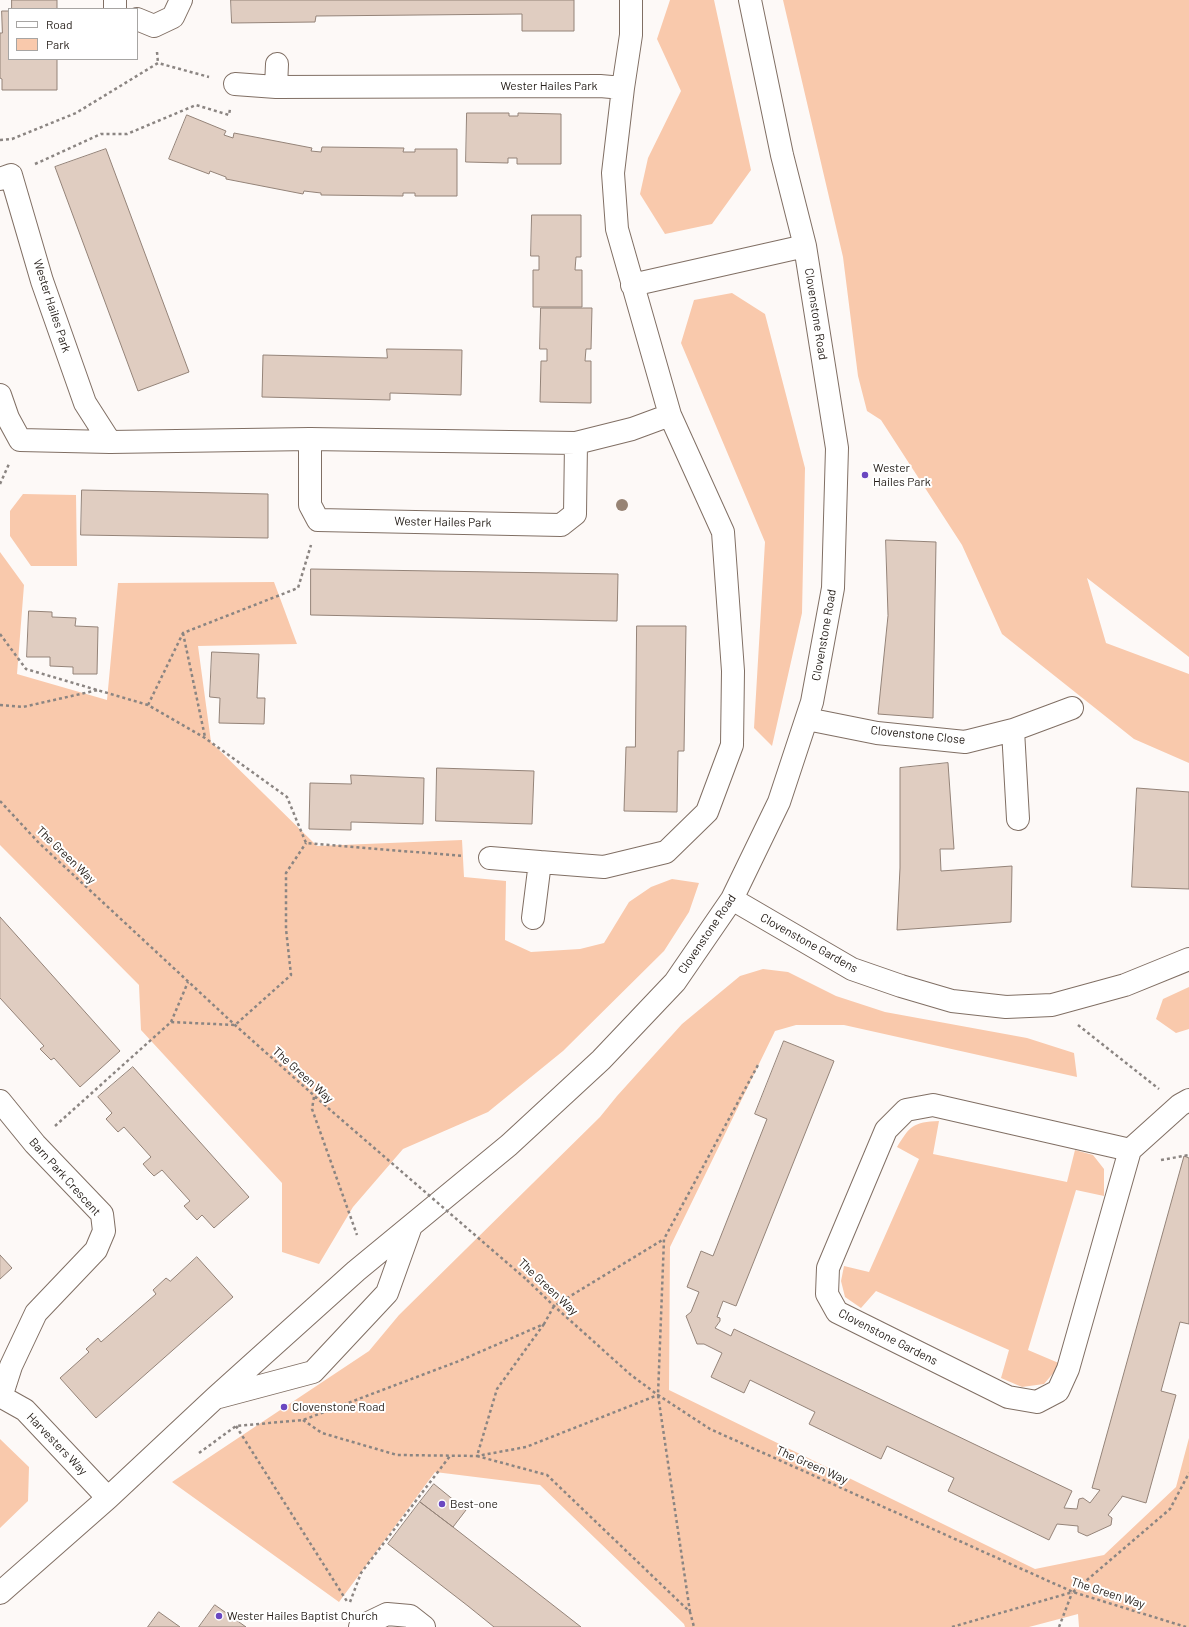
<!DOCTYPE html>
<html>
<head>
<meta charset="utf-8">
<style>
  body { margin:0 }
  #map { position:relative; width:1189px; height:1627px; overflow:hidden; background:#fdf9f7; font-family:Barlow,sans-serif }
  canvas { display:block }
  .legend { position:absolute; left:8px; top:8px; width:130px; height:52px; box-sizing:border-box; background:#fff; border:1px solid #a7a5a3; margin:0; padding:5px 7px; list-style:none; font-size:12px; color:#241d18 }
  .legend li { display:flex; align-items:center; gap:8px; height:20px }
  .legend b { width:20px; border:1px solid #a7a5a3 }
</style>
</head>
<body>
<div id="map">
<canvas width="1189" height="1627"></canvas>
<ul class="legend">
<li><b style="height:5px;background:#fff"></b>Road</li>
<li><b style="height:11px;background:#f9c9ac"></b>Park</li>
</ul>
</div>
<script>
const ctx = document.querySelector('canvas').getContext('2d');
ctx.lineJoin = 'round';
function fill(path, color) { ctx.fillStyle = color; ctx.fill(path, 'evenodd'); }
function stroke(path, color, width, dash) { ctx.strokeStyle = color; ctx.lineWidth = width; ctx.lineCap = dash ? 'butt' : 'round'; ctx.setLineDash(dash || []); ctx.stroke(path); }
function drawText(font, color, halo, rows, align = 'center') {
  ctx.font = font + ' Barlow,sans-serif'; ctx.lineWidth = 4; ctx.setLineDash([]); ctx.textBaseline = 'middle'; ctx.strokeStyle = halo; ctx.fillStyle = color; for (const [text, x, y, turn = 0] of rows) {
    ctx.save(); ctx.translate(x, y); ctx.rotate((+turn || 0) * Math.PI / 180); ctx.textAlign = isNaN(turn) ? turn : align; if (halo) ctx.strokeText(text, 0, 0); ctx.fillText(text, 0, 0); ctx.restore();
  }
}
const green = new Path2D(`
  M670 0H714L751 170 712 224 665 234 640 194 648 158 681 91 657 39Z
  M783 0H1189V657L1087 578 1106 643 1189 674V763L1134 739 1002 634 962 545 881 420 867 411 858 376 843 257Z
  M732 293 765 314 805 468 802 613 772 746 754 728 765 542 681 343 694 300Z
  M23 494 76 495 77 566H31L10 536V511Z
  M0 552 24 585 17 674 107 700 118 583 274 582 297 644 198 646 211 742 317 846 462 840 464 877 506 881 505 940 531 952 580 949 604 943 629 902 651 887 672 879 699 883 689 912 664 951 563 1051 488 1112 403 1149 353 1207 319 1264 282 1252V1183L141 1030 139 985 0 845Z
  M763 969 788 972 836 996 885 1012 1027 1038 1074 1053 1077 1077 844 1025H796L775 1031 670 1247 669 1390 1035 1569 1104 1555 1176 1487 1189 1438V1627H1079L1078 1614 1029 1627H685L684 1624 540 1485 435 1472 339 1602 172 1482 369 1351 399 1315 600 1117 617 1096 682 1024 740 976Z
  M1189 987V1029L1176 1033 1156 1019 1163 999Z
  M939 1121 933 1154 1067 1182 1075 1150 1093 1155 1104 1169V1196L1076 1190 1028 1350 1061 1364 1044 1384 1022 1387 1001 1378 1009 1350 876 1291 861 1308 845 1297 841 1281 844 1266 869 1272 919 1159 897 1147C910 1126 913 1122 939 1121Z
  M0 1439 29 1467 28 1501 0 1528Z`);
const building = new Path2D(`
  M12 0H57V9H12Z
  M231 0H574V31H522V14L316 16 315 22 232 23Z
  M2 11H9V59H57V90H2V79L0 78V33H2Z
  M467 113H509V116H518V113L561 114V164H517V158H508V163L466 162Z
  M187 115 226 131 224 135 233 138 234 133 312 148 311 151 321 152 322 147 404 148 403 152H415V149H457V196H415V193H403V196L321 195V193L304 191 303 194 226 179V177L210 171 209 174 169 159Z
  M106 149 189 372 138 391 55 167Z
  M532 215H581V257H576L575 270H582V307H533V270H539V256H531Z
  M541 308H592L591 349H586L585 361H591V403L540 402 541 361H547V349H540Z
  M387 349 462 350 461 395 390 393V400L262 397 263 355 387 358Z
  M82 490 268 494V538L81 535Z
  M886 540 936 542 933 718 878 714 888 616Z
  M311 569 618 574 617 621 311 615Z
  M29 611 52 612V617L76 618 75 626 98 627 97 674H73V667L50 666V657H27Z
  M637 626H686L684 751H678L677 812 624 811 626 747H635Z
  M212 652 259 654 257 698H265L264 724 219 723 220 698 210 697Z
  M948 763 954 849H940L941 871 1012 866 1011 922 897 930 900 868V768Z
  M437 768 534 771 532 824 436 821Z
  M351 775 424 778 423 824 351 822V830L309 829 310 783 351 784Z
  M1137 788 1189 792V889L1132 887Z
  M0 917 120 1051 80 1087 54 1058 51 1060 40 1049 44 1046 0 998Z
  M784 1041 834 1061 736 1306 723 1301 717 1317 720 1318V1321L715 1328 731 1336 734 1329 1072 1491 1064 1508 1077 1509 1079 1499 1083 1498 1090 1503 1100 1490 1092 1488 1184 1156 1189 1158V1324L1180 1322 1161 1391 1176 1395 1146 1503 1122 1496V1497L1108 1515 1112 1518 1111 1525 1087 1536 1078 1532V1526L1057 1524 1049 1540 948 1491 954 1478 887 1446 881 1459 809 1424 815 1412 750 1380 744 1393 711 1377 722 1353 704 1344H697L686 1316 691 1312 699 1292 687 1287 701 1251 713 1256 767 1119 755 1114Z
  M133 1067 249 1197 214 1228 202 1215 197 1220 184 1206 190 1201 162 1170 154 1176 149 1171 143 1164 151 1157 124 1127 118 1132 106 1119 112 1113 98 1097Z
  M0 1255 12 1268 0 1279Z
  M197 1257 233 1297 96 1418 60 1378 89 1352 86 1349 98 1338 101 1342 156 1294 153 1290 166 1278 170 1281Z
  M434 1484 466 1510 453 1527 420 1502Z
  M420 1502 453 1527 581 1627H494L468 1606 388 1544Z
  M215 1605 246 1627H199Z
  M159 1612 180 1627H148Z`);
const path = new Path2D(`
  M157 52 158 63
  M0 140 12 139 76 113 158 63 209 77
  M35 164 101 134H127L196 105 229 115 230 109
  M0 484 9 464
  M183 633 205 737
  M0 634 26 669 148 705 205 738 287 797 306 843 463 856
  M0 705 23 707 98 690
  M148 705 183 633 298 588 311 545
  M0 801 39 843 235 1025 328 1108
  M171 1022 188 982
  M1078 1025 1159 1089
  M314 1097 312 1109 357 1235
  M55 1126 171 1022 235 1025 291 975 286 929V873L306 843
  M1161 1160 1189 1155
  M527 1280 554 1306 631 1375 658 1395 710 1429 1073 1592 1186 1627
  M544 1324 497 1389 477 1456 547 1475 690 1612 694 1627
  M303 1420 322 1433 397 1455 477 1456 526 1447 658 1395
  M236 1426 348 1603
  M199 1453 236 1426 303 1420 459 1361 544 1324 554 1306 664 1239
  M350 1602 361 1573 450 1456
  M690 1612 658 1395 664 1239 758 1065
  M952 1627 1073 1592 1170 1509 1189 1473
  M1059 1627 1072 1593`);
const minor = new Path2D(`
  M115 0V9
  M137 19 154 26 173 17 181 0
  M235 84 276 87 600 86 623 88
  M276 87 277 64
  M0 179 11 175 42 281 85 403 110 442
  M632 285 805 246
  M0 395 8 418 20 440 110 442 310 439 576 443 632 429 670 415
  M310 439V505L318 520 561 525 575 514 576 443
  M807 719 877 733 965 742 1013 730 1072 708
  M1013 730 1018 819
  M490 858 540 862
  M732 899 852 969 901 986 952 1001 1006 1007 1052 1005 1125 985 1189 959
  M533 918 540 862 604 867 666 852 707 812 732 745 733 671 723 532 670 415 617 229 613 173 623 88 631 35V0
  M0 1101 35 1144 102 1214 104 1231 96 1250 36 1313 11 1366 1 1397
  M1130 1150 933 1105 906 1110 886 1130 828 1268 827 1294 837 1312 1008 1397 1037 1402 1058 1391 1068 1369 1130 1150 1180 1105 1189 1100
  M0 1396 25 1410 108 1498
  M219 1397 313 1372 387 1293 411 1226
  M0 1593 108 1498 216 1397 356 1271 509 1145 601 1060 675 982 732 899 779 802 812 702 833 588 837 448 805 246 782 155 750 0
  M360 1627 387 1614 410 1616 424 1627`);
const pathBridge = new Path2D(`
  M328 1108 527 1280`);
const trees = [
  [622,505]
];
const markers = [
  [865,475,4,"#6a48c1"],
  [284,1407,4,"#6a48c1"],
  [442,1504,4,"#6a48c1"],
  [219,1616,4,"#6a48c1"]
];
const streetNames = [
  ["Wester Hailes Park",549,86],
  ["Wester Hailes Park",52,306,72],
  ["Clovenstone Road",816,314,81],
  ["Wester Hailes Park",443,522,1],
  ["Clovenstone Road",824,635,-80],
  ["Clovenstone Close",918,735,6],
  ["The Green Way",66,855,44],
  ["Clovenstone Road",707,934,-56],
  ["Clovenstone Gardens",809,943,29],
  ["The Green Way",303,1075,42],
  ["Barn Park Crescent",65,1177,48],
  ["The Green Way",548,1287,43],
  ["Clovenstone Gardens",888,1337,27],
  ["Harvesters Way",57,1444,46],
  ["The Green Way",812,1465,24],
  ["The Green Way",1108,1593,18]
];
const poiNames = [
  ["Wester",873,468],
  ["Hailes Park",873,482],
  ["Clovenstone Road",292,1407],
  ["Best-one",450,1504],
  ["Wester Hailes Baptist Church",227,1616]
];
fill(green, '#f9c9ac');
fill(building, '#e0cdc1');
stroke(building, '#948378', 1);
stroke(minor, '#806f64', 24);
stroke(path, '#8b8582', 2.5, [3, 3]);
stroke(minor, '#fff', 22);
stroke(pathBridge, '#8b8582', 2.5, [3, 3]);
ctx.fillStyle = '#978374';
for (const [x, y] of trees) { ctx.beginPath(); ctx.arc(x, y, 6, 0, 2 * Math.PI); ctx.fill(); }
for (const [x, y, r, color] of markers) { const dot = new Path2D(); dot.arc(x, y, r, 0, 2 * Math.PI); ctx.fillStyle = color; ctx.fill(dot); stroke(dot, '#fff', 1.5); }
drawText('12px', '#241d18', '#fff', streetNames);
drawText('12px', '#241d18', '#fff', poiNames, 'left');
</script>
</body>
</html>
